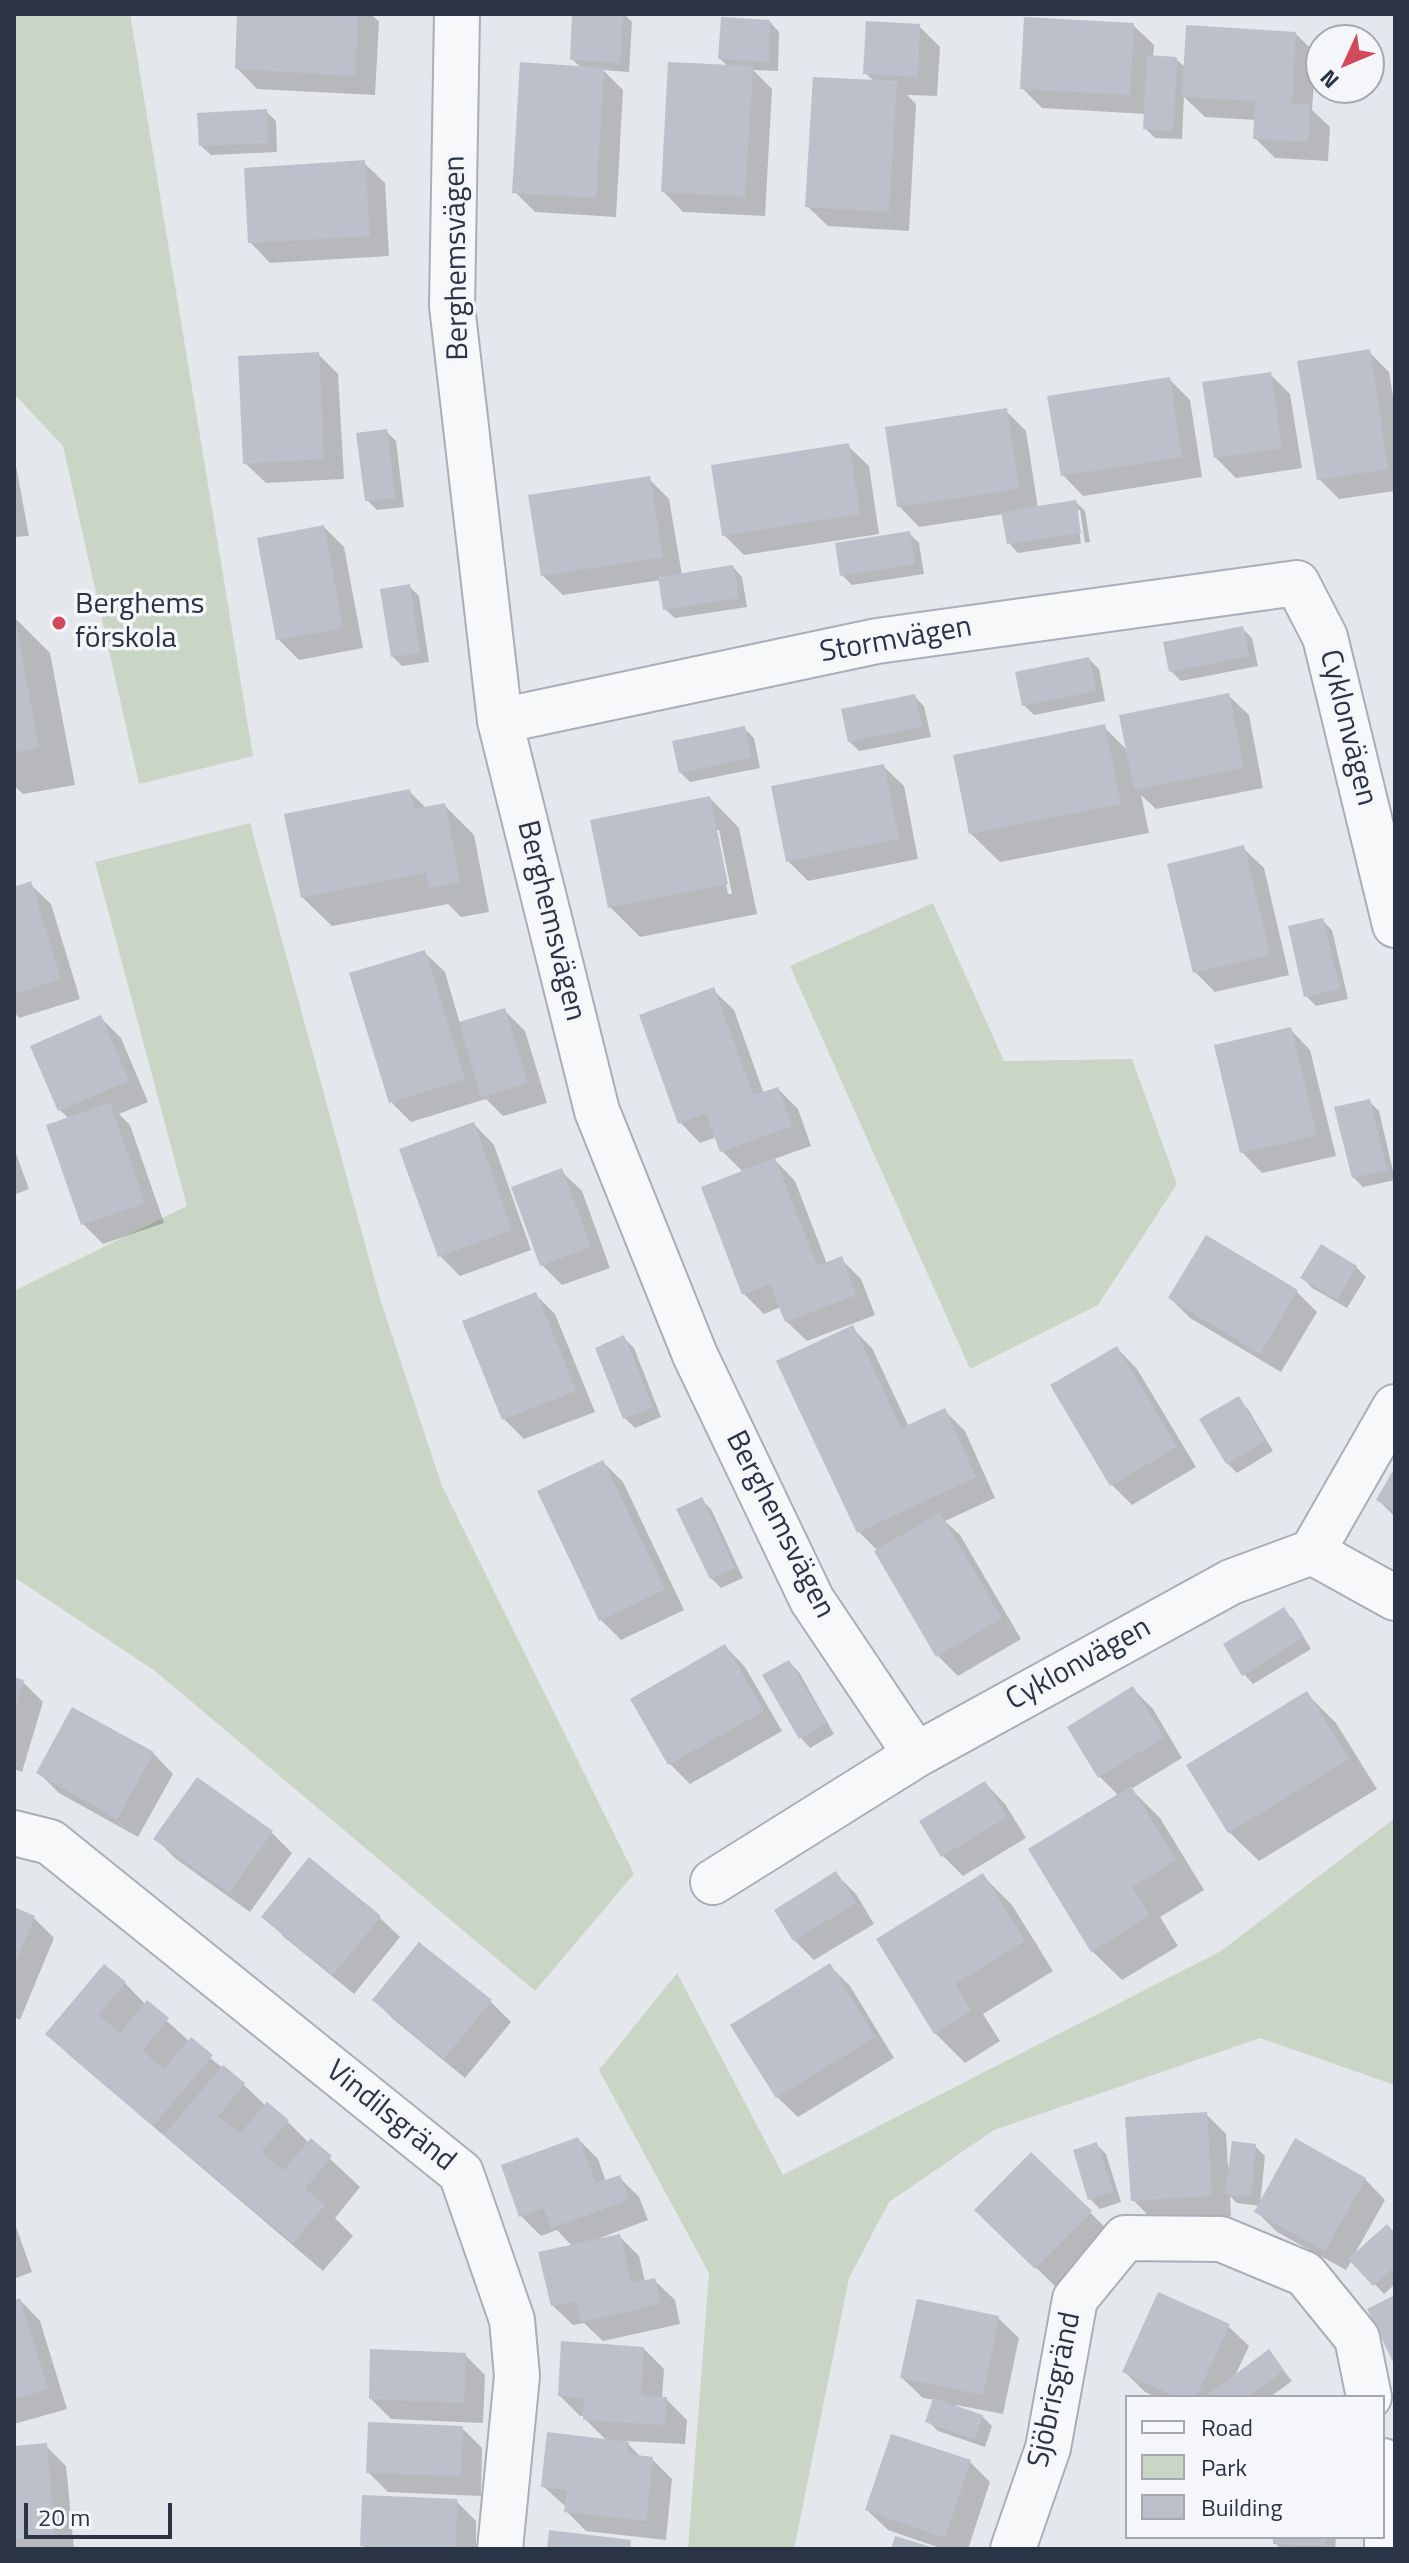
<!DOCTYPE html>
<html>
<head>
<meta charset="utf-8">
<style>
  body { margin:0 }
  #map { position:relative; width:1409px; height:2563px; overflow:hidden; background:#e4e7ec; font-family:"Titillium Web",sans-serif }
  canvas { display:block }
  .frame { position:absolute; inset:0; border:16px solid #2b3445; pointer-events:none }
  .legend { position:absolute; left:1125px; top:2395px; width:260px; height:144px; box-sizing:border-box; background:#f4f6f9; border:2px solid #a4a8b1; margin:0; padding:10px 14px; list-style:none; font-size:24px; color:#2b3445 }
  .legend li { display:flex; align-items:center; gap:16px; height:40px }
  .legend b { width:40px; border:2px solid #a4a8b1 }
  .north { position:absolute; left:1305px; top:24px; width:80px; height:80px; box-sizing:border-box; background:#f4f6f9; border:2px solid #a4a8b1; border-radius:50%; rotate:226deg; font-size:22px; font-weight:700; line-height:32px; text-align:center; color:#2b3445 }
  .north::after { content:''; display:block; margin:auto; width:28px; height:36px; background:#d1495b; clip-path:polygon(50% 0,100% 100%,50% 72%,0 100%) }
  .scale { position:absolute; left:24px; top:2503px; width:148px; height:36px; box-sizing:border-box; border:4px solid #2b3445; border-top:0; padding-left:10px; font-size:24px; line-height:28px; white-space:nowrap; color:#2b3445; -webkit-text-stroke:6px #f4f6f9; paint-order:stroke }
</style>
</head>
<body>
<div id="map">
<canvas width="1409" height="2563"></canvas>
<div class="frame"></div>
<ul class="legend">
<li><b style="height:10px;background:#f7f8fa"></b>Road</li>
<li><b style="height:22px;background:#c9d6c5"></b>Park</li>
<li><b style="height:22px;background:#bbc0ca"></b>Building</li>
</ul>
<div class="north">N</div>
<div class="scale">20 m</div>
</div>
<script>
const ctx = document.querySelector('canvas').getContext('2d');
ctx.lineJoin = 'round';
function fill(path, color) { ctx.fillStyle = color; ctx.fill(path, 'evenodd'); }
function stroke(path, color, width, dash) { ctx.strokeStyle = color; ctx.lineWidth = width; ctx.lineCap = dash ? 'butt' : 'round'; ctx.setLineDash(dash || []); ctx.stroke(path); }
function drawText(font, color, halo, rows, align = 'center') {
  ctx.font = font + ' "Titillium Web",sans-serif'; ctx.lineWidth = 7; ctx.setLineDash([]); ctx.textBaseline = 'middle'; ctx.strokeStyle = halo; ctx.fillStyle = color; for (const [text, x, y, turn = 0] of rows) {
    ctx.save(); ctx.translate(x, y); ctx.rotate((+turn || 0) * Math.PI / 180); ctx.textAlign = isNaN(turn) ? turn : align; if (halo) ctx.strokeText(text, 0, 0); ctx.fillText(text, 0, 0); ctx.restore();
  }
}
const green = new Path2D(`
  M14 14H130L253 756 139 784 63 446 14 394Z
  M250 823 380 1299 442 1486 634 1874 535 1991 155 1671 14 1577V1291L187 1206 95 862Z
  M933 903 1004 1061 1132 1059 1177 1184 1098 1305 970 1369 790 966Z
  M1395 1818V2085L1260 2038 994 2130 889 2202 849 2278 794 2549H688L709 2273 599 2070 677 1973 783 2175 1221 1951Z`);
const shadow = new Path2D(`
  M239 14H371L379 22 375 95 257 89 237 68Z
  M574 14H624L632 22 629 72 603 70 623 90 616 217 535 212 515 192 581 68 572 59Z
  M770 22 779 32 778 71 753 70 772 89 765 216 683 212 663 191 729 67 720 59Z
  M1133 25 1154 45 1153 57 1176 59 1186 68 1296 34 1316 54 1312 110 1330 127 1328 161 1275 158 1255 138 1256 120 1205 117 1184 97 1182 139 1155 138 1145 128 1146 114 1042 108 1022 88Z
  M919 26 940 47 937 96 907 95 916 104 909 231 828 226 807 206 875 82 865 73Z
  M266 111 276 121 277 152 211 155 201 146Z
  M364 163 385 183 389 256 270 263 250 242Z
  M1369 352 1389 372 1395 408V491L1339 499 1319 479Z
  M318 354 338 374 344 479 266 483 245 463Z
  M1270 374 1290 394 1302 468 1236 478 1216 458Z
  M1169 379 1190 400 1202 477 1083 496 1063 475Z
  M1006 411 1026 431 1038 508 1076 502 1085 511 1090 542 1018 553 1009 543 1004 514 919 527 899 506ZM1076 510H1080L1085 543H1081Z
  M386 431 396 441 404 507 377 510 367 500Z
  M848 446 869 466 879 534 744 555 724 535Z
  M14 455 29 536 14 537Z
  M649 479 669 499 682 575 733 567 742 577 747 607 675 618 665 609 661 580 563 595 542 575Z
  M324 527 344 547 363 648 299 660 278 639Z
  M909 533 919 543 924 574 852 585 842 575Z
  M409 586 419 596 429 662 402 666 392 656Z
  M14 617 50 653 75 785 23 794 14 786Z
  M1242 628 1252 638 1258 666 1181 681 1171 671Z
  M1089 659 1099 669 1105 701 1034 715 1024 705Z
  M1228 695 1249 715 1263 788 1156 809 1141 795 1149 833 1000 862 970 833 1104 727 1128 751Z
  M914 696 924 706 931 737 859 751 849 741Z
  M744 728 754 738 760 768 690 782 680 772Z
  M883 766 904 786 918 859 808 881 788 861Z
  M409 791 426 808 444 805 474 835 489 912 461 917 448 904 332 926 302 897Z
  M710 798 739 828 757 914 640 937 610 907ZM715 830H719L732 894H728Z
  M1243 848 1264 868 1289 975 1215 992 1195 972Z
  M30 884 51 904 80 999 19 1018 14 1012V889Z
  M1322 920 1332 930 1348 999 1316 1006 1306 996Z
  M424 952 445 972 460 1024 505 1011 525 1031 547 1103 503 1116 486 1099 411 1122 391 1102Z
  M713 990 734 1010 764 1094 778 1089 798 1109 811 1146 774 1159 795 1181 827 1264 841 1259 861 1279 875 1315 807 1341 786 1321 781 1307 764 1314 744 1294V1173L722 1151 717 1137 700 1143 680 1122Z
  M101 1018 121 1038 148 1102 119 1114 130 1125 164 1223 103 1244 83 1224 69 1119 60 1110 33 1047Z
  M1290 1029 1310 1050 1336 1156 1262 1173 1242 1152Z
  M1369 1101 1379 1111 1395 1180 1363 1187 1353 1177Z
  M474 1124 494 1145 531 1250 460 1276 439 1255Z
  M14 1148 29 1189 14 1195Z
  M561 1171 582 1191 610 1268 562 1285 542 1265Z
  M1356 1267 1366 1277 1347 1308 1312 1288 1303 1278Z
  M1297 1292 1317 1312 1281 1372 1190 1318 1170 1298Z
  M535 1294 555 1314 595 1412 524 1439 504 1419Z
  M852 1328 872 1348 909 1427 944 1410 965 1431 995 1498 945 1521 960 1535 1021 1639 958 1676 938 1656 878 1551 858 1531Z
  M624 1338 634 1348 661 1417 635 1428 625 1418Z
  M1117 1348 1137 1369 1196 1467 1132 1505 1112 1485Z
  M1238 1399 1248 1409 1273 1451 1237 1473 1227 1463Z
  M603 1462 623 1482 684 1610 621 1640 601 1620Z
  M1395 1471V1517L1378 1500Z
  M701 1499 711 1509 743 1578 721 1588 711 1578Z
  M1284 1610 1293 1619 1311 1649 1253 1684 1244 1674Z
  M725 1646 745 1667 782 1731 690 1784 670 1764 633 1699Z
  M789 1662 799 1672 834 1734 810 1748 801 1738Z
  M14 1679 23 1682 43 1702 22 1772 14 1769Z
  M1133 1689 1153 1709 1182 1758 1131 1789 1160 1818 1204 1890 1160 1917 1178 1946 1122 1980 1092 1951 1119 1796 1099 1776Z
  M1306 1693 1336 1723 1377 1789 1259 1861 1229 1832Z
  M153 1753 173 1774 138 1837 59 1793 39 1773Z
  M198 1780 272 1833 292 1853 250 1912 176 1859 156 1839Z
  M985 1783 1005 1804 1026 1838 963 1876 943 1856 922 1822Z
  M836 1874 856 1894 874 1924 814 1960 794 1940Z
  M983 1876 1012 1905 1053 1971 983 2014 1000 2041 965 2063 935 2033Z
  M14 1909 34 1918 54 1938 20 2020 14 2017Z
  M264 1916 379 1917 400 1937 354 1994 284 1937Z
  M830 1966 850 1986 894 2058 798 2117 777 2097Z
  M125 1983 146 2005 147 2003 190 2042 244 2085 266 2106 287 2121 309 2143 311 2141 360 2187 335 2218 353 2236 323 2271 68 2054 48 2033Z
  M374 2000 490 2001 511 2022 465 2078 394 2020Z
  M1206 2114 1226 2134 1228 2167 1255 2146 1265 2156 1260 2205 1365 2179 1385 2200 1354 2255 1395 2235V2284L1384 2294 1352 2260 1346 2270 1277 2232 1257 2212 1260 2206 1237 2203 1230 2196 1231 2216 1153 2220 1133 2200Z
  M578 2139 598 2159 606 2182 619 2177 639 2197 648 2220 600 2238 601 2240 619 2236 639 2256 645 2282 654 2280 675 2300 680 2324 603 2341 584 2323 573 2325 552 2305 573 2247 557 2230 541 2236 521 2216Z
  M1096 2144 1106 2154 1121 2202 1100 2209 1090 2199Z
  M1031 2155 1110 2232 1056 2287 977 2210Z
  M14 2221 32 2272 14 2279Z
  M20 2300 40 2321 67 2409 14 2424V2302Z
  M998 2318 1019 2338 1003 2414 956 2405 955 2408 982 2416 992 2426 985 2447 938 2431 928 2421 935 2400 923 2398 902 2378Z
  M1228 2326 1249 2346 1234 2378 1269 2352 1292 2381 1270 2397H1156L1145 2392 1124 2371Z
  M643 2348 664 2369 662 2399H666L687 2420 685 2444 625 2441 642 2458 652 2459 672 2479 666 2540 586 2531 566 2511V2507L543 2486 607 2441 585 2419V2416H580L560 2396Z
  M465 2355 485 2375 483 2423 391 2419 371 2399Z
  M462 2428 482 2448 481 2496 388 2492 368 2472Z
  M46 2446 66 2466 74 2549H14V2448Z
  M970 2462 990 2482 968 2549H943L888 2530 867 2510Z
  M456 2501 476 2521V2549H366L362 2545Z
  M1275 2537H1336L1335 2549H1281L1275 2543Z`);
const building = new Path2D(`
  M237 14H358L355 76 235 69Z
  M572 14H623L620 63 570 60Z
  M721 17 770 20 769 62 718 59Z
  M1024 17 1134 23 1130 95 1020 89Z
  M866 21 920 24 918 77 863 74Z
  M1186 25 1296 32 1292 104 1310 105 1308 142 1253 139 1255 101 1182 97Z
  M1147 55 1177 57 1173 131 1143 129Z
  M520 62 604 68 596 198 512 193Z
  M668 62 753 66 745 197 661 192Z
  M813 77 897 81 889 212 805 207Z
  M267 109 268 143 199 146 197 113Z
  M365 160 370 236 248 243 244 168Z
  M1370 349 1388 469 1317 480 1297 361Z
  M319 352 324 459 243 464 238 356Z
  M1271 372 1282 448 1214 458 1202 382Z
  M1170 377 1182 457 1061 476 1047 396Z
  M1007 408 1019 489 897 507 885 427Z
  M387 429 395 498 365 501 356 433Z
  M849 443 860 514 722 536 711 465Z
  M650 476 663 557 541 576 528 495Z
  M1076 500 1081 533 1007 544 1001 512Z
  M324 525 343 628 276 640 257 538Z
  M910 531 915 564 840 576 835 543Z
  M733 565 739 598 663 610 658 577Z
  M410 584 420 653 391 657 380 589Z
  M16 624 39 748 14 752V625Z
  M1243 626 1249 656 1169 672 1163 642Z
  M1089 657 1096 691 1022 706 1015 672Z
  M1229 693 1244 768 1134 790 1119 715Z
  M915 694 922 727 848 742 841 709Z
  M1105 724 1121 804 969 834 953 755Z
  M745 726 751 758 679 773 672 741Z
  M884 764 899 839 786 862 771 786Z
  M410 789 414 809 445 803 460 882 429 888 426 873 301 898 284 814Z
  M710 796 728 884 608 908 590 820Z
  M1244 845 1270 955 1193 973 1167 864Z
  M31 881 61 979 14 994V887Z
  M1323 918 1340 989 1304 997 1288 926Z
  M425 950 465 1079 389 1103 349 973Z
  M714 987 753 1095 778 1087 792 1126 720 1152 706 1113 678 1124 639 1015Z
  M505 1008 528 1083 481 1097 459 1022Z
  M101 1015 129 1081 58 1111 30 1046Z
  M1291 1027 1317 1136 1240 1153 1214 1045Z
  M1370 1099 1387 1170 1352 1178 1334 1107Z
  M110 1103 145 1203 81 1225 46 1125Z
  M474 1122 512 1230 438 1257 399 1149Z
  M775 1158 817 1266 842 1256 856 1295 785 1322 770 1284 742 1295 701 1187Z
  M562 1168 591 1247 540 1266 511 1187Z
  M1206 1235 1298 1290 1260 1354 1168 1298Z
  M1321 1244 1357 1266 1337 1300 1300 1278Z
  M536 1292 576 1391 502 1420 462 1321Z
  M853 1325 901 1428 945 1408 976 1477 857 1533 776 1361Z
  M624 1335 653 1408 623 1419 595 1348Z
  M1117 1346 1177 1447 1110 1486 1050 1385Z
  M1239 1396 1265 1441 1226 1464 1199 1419Z
  M603 1460 665 1589 599 1621 537 1491Z
  M1395 1467V1511L1376 1500Z
  M702 1497 735 1568 710 1579 676 1509Z
  M940 1513 1002 1618 936 1657 874 1551Z
  M1284 1607 1303 1638 1242 1676 1223 1644Z
  M725 1644 764 1711 668 1765 630 1699Z
  M789 1660 826 1723 799 1739 762 1675Z
  M14 1677 24 1680 15 1709H14Z
  M1133 1686 1164 1737 1098 1778 1067 1727Z
  M1307 1691 1349 1759 1228 1833 1186 1765Z
  M72 1707 154 1752 117 1819 36 1773Z
  M197 1777 273 1831 229 1893 153 1839Z
  M985 1781 1007 1817 941 1857 919 1821Z
  M1131 1786 1176 1860 1132 1887 1150 1915 1091 1952 1028 1849Z
  M309 1857 381 1916 333 1975 261 1917Z
  M836 1871 856 1903 793 1941 774 1910Z
  M983 1873 1025 1941 955 1984 971 2011 934 2034 876 1939Z
  M14 1907 35 1916 14 1967Z
  M419 1942 492 2000 444 2059 372 2000Z
  M830 1963 875 2037 776 2098 730 2025Z
  M104 1964 126 1982 98 2015 120 2033 147 2000 169 2018 142 2051 164 2069 191 2037 213 2055 153 2126 45 2034Z
  M223 2065 245 2083 218 2116 240 2134 267 2102 289 2120 261 2152 283 2171 311 2138 332 2156 305 2189 325 2205 293 2243 164 2135Z
  M1207 2112 1212 2196 1131 2201 1125 2117Z
  M578 2137 596 2183 620 2175 629 2200 551 2228 544 2208 519 2217 501 2165Z
  M1295 2138 1366 2178 1325 2251 1254 2212Z
  M1232 2141 1256 2144 1251 2197 1225 2194Z
  M1097 2142 1113 2192 1088 2200 1073 2150Z
  M1031 2152 1092 2211 1035 2269 974 2210Z
  M1387 2224 1395 2233V2266L1373 2286 1348 2259Z
  M620 2234 631 2283 655 2278 661 2304 581 2322 576 2301 551 2306 538 2252Z
  M1158 2292 1230 2324 1196 2397H1177L1122 2372Z
  M1395 2295V2366L1367 2309Z
  M20 2298 48 2389 14 2399V2300Z
  M917 2299 999 2316 983 2395 900 2378Z
  M561 2341 644 2347 641 2396 667 2397 665 2425 583 2420 584 2398 558 2396Z
  M370 2349 466 2353 464 2403 369 2399Z
  M1269 2349 1284 2370 1248 2397H1205Z
  M933 2398 983 2415 975 2439 925 2422Z
  M368 2422 463 2426 461 2476 366 2473Z
  M547 2432 629 2442 628 2454 653 2457 646 2521 564 2512 567 2490 541 2487Z
  M891 2434 971 2460 945 2538 865 2510Z
  M47 2443 55 2535 14 2539V2446Z
  M362 2495 457 2499 456 2549 360 2546Z
  M549 2530 631 2540 630 2549H547Z
  M895 2536 934 2548V2549H891Z
  M1273 2537H1326V2546L1273 2544Z`);
const street = new Path2D(`
  M457 14 452 306 500 721 597 1111 695 1355 812 1600 916 1755
  M500 721 877 641 1297 583 1325 637 1395 925
  M1312 1552 1395 1598
  M14 1833 50 1842 461 2173 512 2320 517 2376 500 2549
  M713 1882 916 1755 1231 1582 1312 1552 1395 1407
  M1383 2461 1387 2479V2549
  M1013 2549 1048 2448 1075 2299 1125 2238 1221 2239 1305 2274 1357 2338 1369 2397`);
const markers = [
  [59,623,8,"#d1495b"]
];
const streetNames = [
  ["Berghemsvägen",458,258,-91],
  ["Stormvägen",896,641,-10],
  ["Cyklonvägen",1347,728,76],
  ["Berghemsvägen",550,921,76],
  ["Berghemsvägen",779,1525,63],
  ["Cyklonvägen",1079,1665,-29],
  ["Vindilsgränd",390,2117,39],
  ["Sjöbrisgränd",1056,2390,-78]
];
const poiNames = [
  ["Berghems",75,606],
  ["förskola",75,640]
];
fill(green, '#c9d6c5');
fill(shadow, '#0003');
fill(building, '#bbc0ca');
stroke(street, '#a9aeb7', 48);
stroke(street, '#f7f8fa', 44);
for (const [x, y, r, color] of markers) { const dot = new Path2D(); dot.arc(x, y, r, 0, 2 * Math.PI); ctx.fillStyle = color; ctx.fill(dot); stroke(dot, '#f4f6f9', 3); }
drawText('30px', '#2b3445', '#f4f6f9', streetNames);
drawText('30px', '#2b3445', '#f4f6f9', poiNames, 'left');
</script>
</body>
</html>
